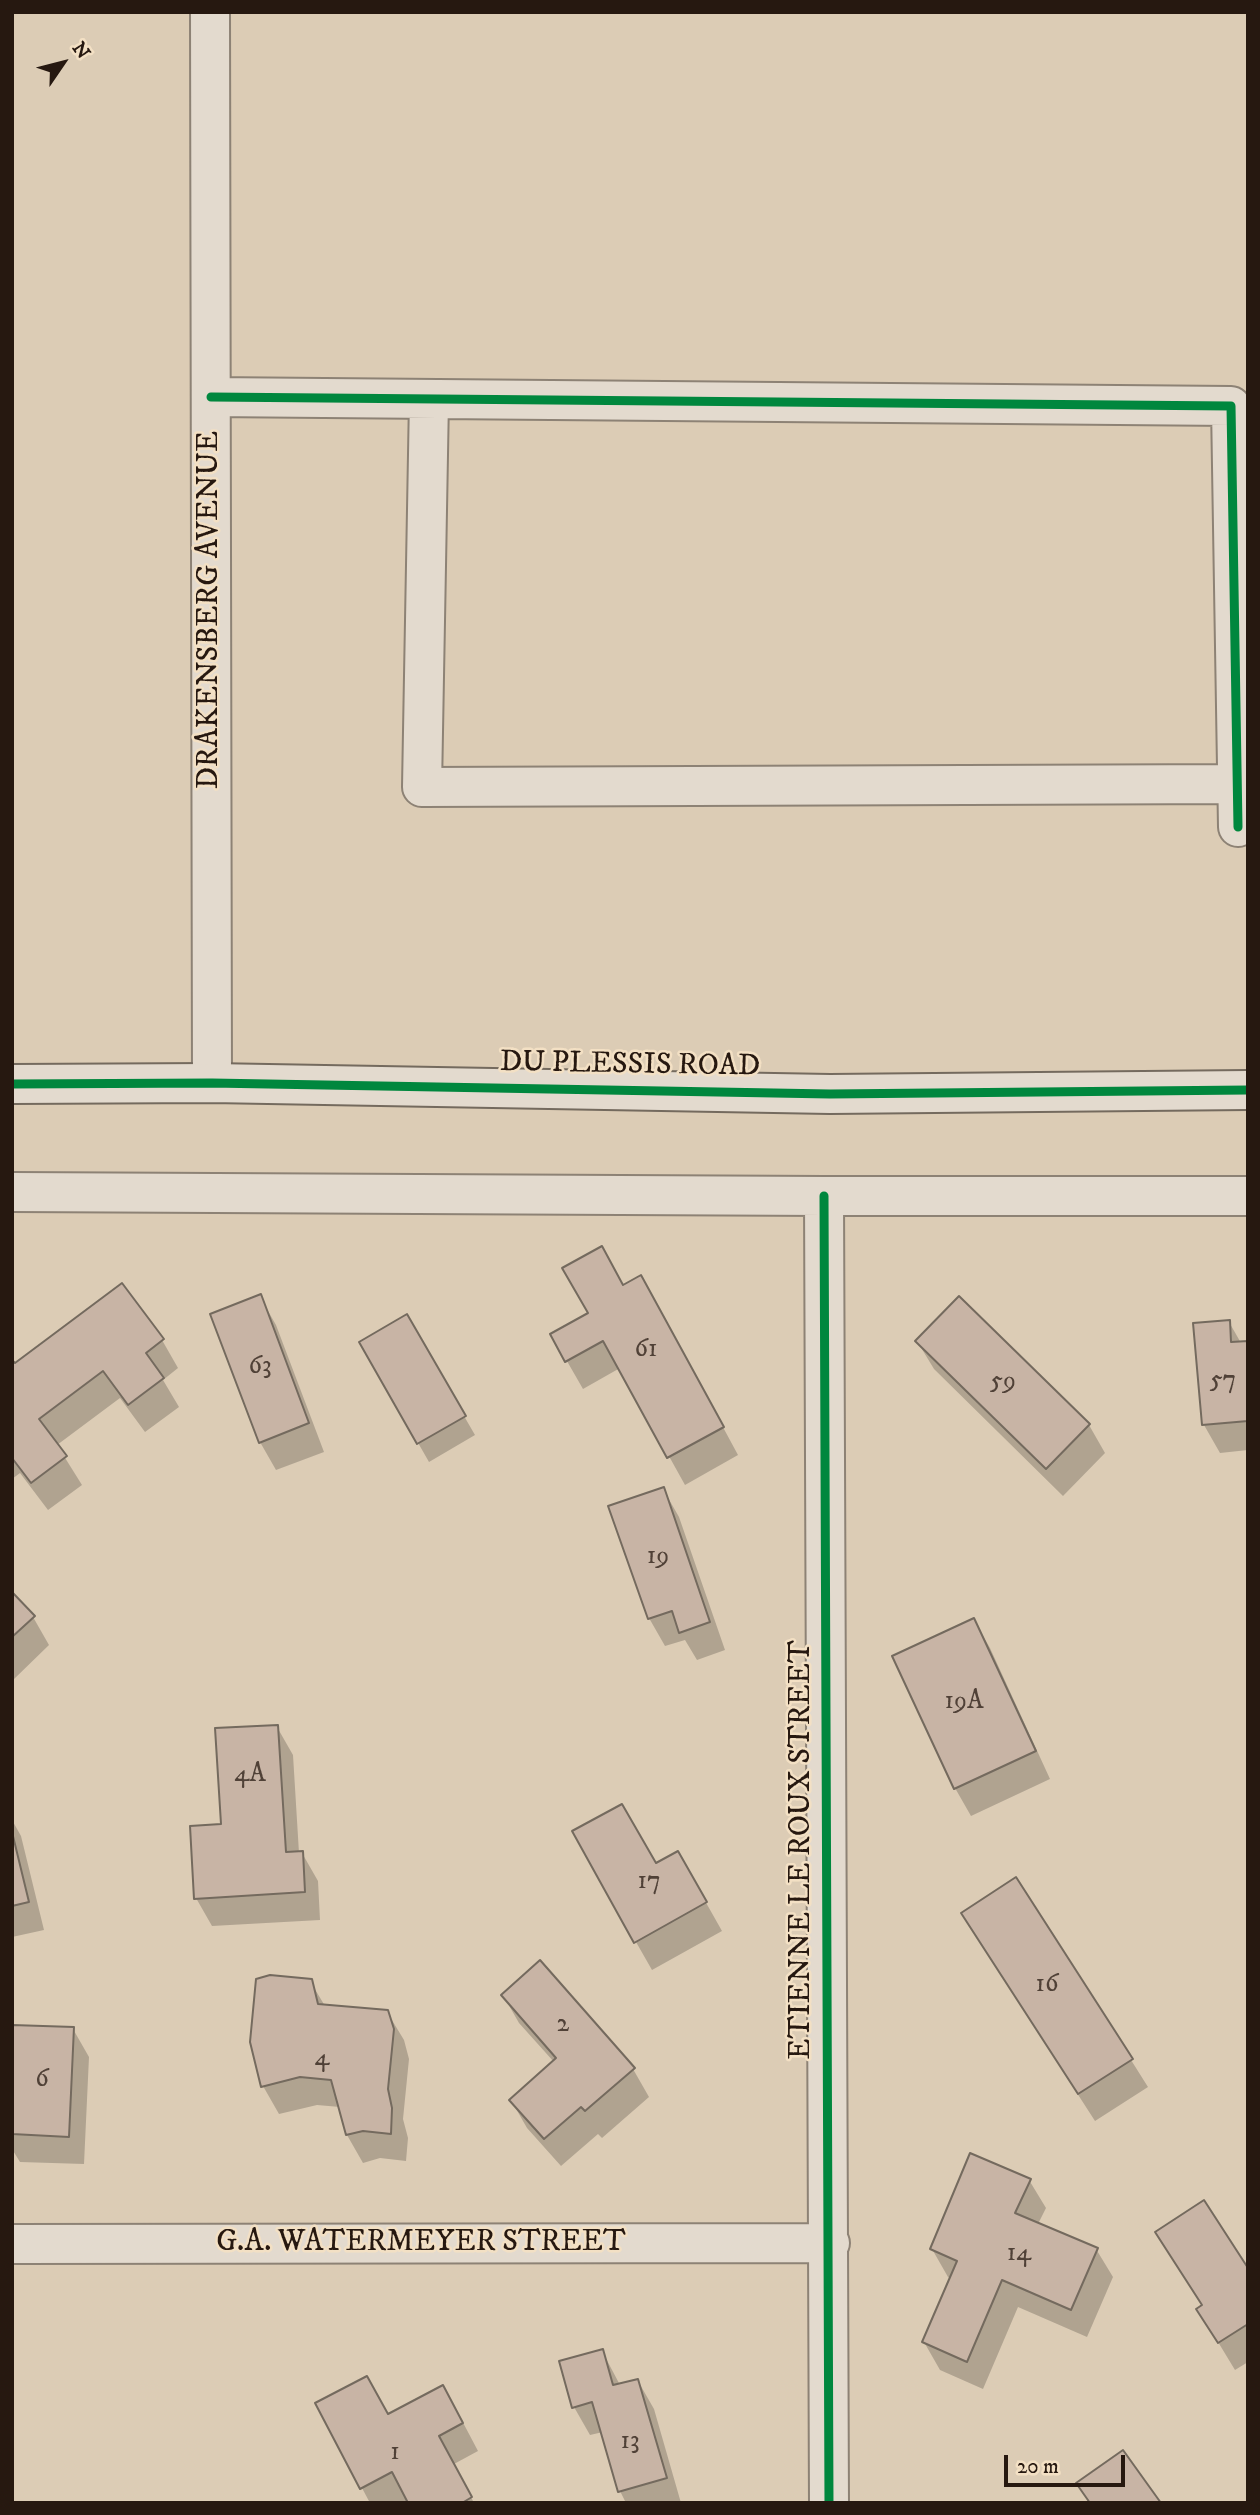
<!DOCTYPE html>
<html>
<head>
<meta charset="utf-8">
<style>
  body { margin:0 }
  #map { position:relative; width:1260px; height:2515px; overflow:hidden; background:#dcccb5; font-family:"IM FELL DW Pica",serif }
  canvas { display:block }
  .frame { position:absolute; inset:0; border:14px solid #261810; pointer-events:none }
  .north { position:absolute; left:28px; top:28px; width:70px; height:70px; -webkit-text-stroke:5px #f3e0c4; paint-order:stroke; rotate:55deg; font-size:19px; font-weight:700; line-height:28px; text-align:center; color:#261810 }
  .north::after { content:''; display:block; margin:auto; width:24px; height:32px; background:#261810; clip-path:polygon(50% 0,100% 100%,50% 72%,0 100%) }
  .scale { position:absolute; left:1004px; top:2455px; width:121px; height:32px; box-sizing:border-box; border:4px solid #261810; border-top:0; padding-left:9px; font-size:21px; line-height:24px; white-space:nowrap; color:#261810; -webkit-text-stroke:5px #f3e0c4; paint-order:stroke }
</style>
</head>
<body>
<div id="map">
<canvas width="1260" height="2515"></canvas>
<div class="frame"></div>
<div class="north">N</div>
<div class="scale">20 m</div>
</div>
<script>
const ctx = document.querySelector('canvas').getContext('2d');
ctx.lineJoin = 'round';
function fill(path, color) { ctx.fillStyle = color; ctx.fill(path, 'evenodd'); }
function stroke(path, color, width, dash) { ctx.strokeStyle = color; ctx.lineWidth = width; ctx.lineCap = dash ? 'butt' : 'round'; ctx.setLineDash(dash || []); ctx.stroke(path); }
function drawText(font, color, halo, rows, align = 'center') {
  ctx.font = font + ' "IM FELL DW Pica",serif'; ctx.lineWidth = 5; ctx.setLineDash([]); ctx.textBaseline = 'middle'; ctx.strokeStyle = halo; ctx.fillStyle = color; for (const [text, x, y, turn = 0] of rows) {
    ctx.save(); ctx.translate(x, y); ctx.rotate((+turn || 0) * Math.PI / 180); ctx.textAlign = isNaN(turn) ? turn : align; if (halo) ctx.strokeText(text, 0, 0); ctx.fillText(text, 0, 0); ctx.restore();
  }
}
const shadow = new Path2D(`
  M121 1285 162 1340 178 1368 163 1380 179 1407 145 1432 120 1398 57 1445 82 1485 48 1510 20 1473 12 1479V1362L14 1365Z
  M260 1297 276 1325 324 1452 276 1470 260 1442Z
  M657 1305 738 1455 685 1485 620 1368 583 1389 552 1335 590 1314Z
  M406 1316 475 1435 429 1462 361 1343Z
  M1229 1322 1241 1343 1248 1342V1450L1220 1453 1204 1425Z
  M917 1341 1089 1425 1105 1453 1063 1496 934 1369Z
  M663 1489 679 1517 725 1650 697 1660 685 1640 665 1646 649 1618Z
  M12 1595 33 1617 49 1645 12 1681Z
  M974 1620 990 1648 1050 1779 971 1816 955 1788Z
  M277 1727 293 1755 299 1853H302L318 1881 320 1920 212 1926 196 1898 223 1826Z
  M12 1820 21 1836 44 1930 12 1937Z
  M678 1853 722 1931 652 1970 636 1942 655 1866Z
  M979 1941 1131 2060 1148 2087 1095 2121Z
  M310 1981 325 2006 387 2012 404 2040 409 2059 403 2119 408 2138 406 2161 380 2158 363 2163 347 2135 340 2107 317 2105 279 2114 263 2086Z
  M503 1995 633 2069 649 2097 602 2138 598 2134 561 2166 527 2128 511 2100 554 2062 519 2023Z
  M12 2027 73 2029 89 2057 84 2164 20 2162 12 2149Z
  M1029 2180 1046 2208 1038 2224 1096 2249 1113 2277 1087 2337 1018 2307 983 2389 940 2370 924 2342 951 2279 948 2277 932 2249Z
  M1157 2233 1248 2271V2362L1235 2370 1215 2337 1203 2307Z
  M602 2351 620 2385 638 2381 654 2409 681 2503H626L620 2491 603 2432 590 2435 574 2407Z
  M459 2415 478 2451 454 2464 474 2503H410L408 2500 403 2503H370L362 2488 388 2416Z`);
const building = new Path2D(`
  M602 1246 623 1285 641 1275 724 1427 667 1458 603 1341 565 1362 550 1334 588 1313 562 1268Z
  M122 1283 164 1339 146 1353 164 1378 128 1405 103 1371 39 1419 67 1456 31 1483 12 1458V1360L15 1363Z
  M261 1294 309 1423 259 1443 210 1314Z
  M959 1296 1090 1424 1046 1469 915 1341Z
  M407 1314 466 1416 417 1444 359 1342Z
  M1230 1320 1231 1342 1248 1341V1421L1202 1425 1193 1323Z
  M664 1487 710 1622 679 1633 672 1611 648 1619 608 1506Z
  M12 1592 35 1616 12 1637Z
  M974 1618 1036 1751 954 1789 892 1656Z
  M278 1725 286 1852 303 1851 305 1892 194 1899 190 1826 221 1824 215 1728Z
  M622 1804 656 1863 678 1851 707 1902 634 1943 572 1831Z
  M12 1832 29 1902 12 1906Z
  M1016 1877 1133 2059 1078 2094 961 1913Z
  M540 1960 635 2068 585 2111 581 2107 544 2139 509 2100 556 2058 501 1995Z
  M270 1975 312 1979 318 2004 388 2010 394 2029 388 2089 392 2108 391 2134 363 2131 346 2135 331 2080 300 2077 261 2087 250 2042 256 1979Z
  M12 2025 74 2027 69 2137 12 2134Z
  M970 2153 1031 2179 1015 2213 1098 2248 1071 2310 1002 2280 967 2362 922 2342 957 2261 930 2249Z
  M1204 2200 1248 2268V2324L1218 2343 1196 2309 1202 2305 1155 2232Z
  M603 2349 613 2385 638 2379 667 2478 618 2492 592 2402 572 2408 559 2361Z
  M367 2376 388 2414 443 2385 463 2423 439 2436 472 2497 462 2503H408L392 2472 360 2489 315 2403Z
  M1123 2450 1161 2503H1090L1076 2483Z`);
const street = new Path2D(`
  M210 12 212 1083
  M211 397 1231 406 1238 827
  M429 399 422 787 1238 784
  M12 1192 824 1196H1248
  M824 1196 829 2503
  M12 2244 830 2243`);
const secondary = new Path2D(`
  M12 1084 212 1083 830 1094 1248 1090`);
const cycleway = new Path2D(`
  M211 397 1231 406 1238 827
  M12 1084 212 1083 830 1094 1248 1090
  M824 1196 829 2503`);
const numberNames = [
  ["61",646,1351],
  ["63",260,1368],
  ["57",1223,1382],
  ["59",1003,1383],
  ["19",658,1558],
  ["19A",964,1703],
  ["4A",250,1776],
  ["17",649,1883],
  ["16",1047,1986],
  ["2",563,2026],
  ["4",322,2060],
  ["6",42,2081],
  ["14",1019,2255],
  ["13",630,2443],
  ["1",395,2454]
];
const streetNames = [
  ["DRAKENSBERG AVENUE",211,610,-90],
  ["DU PLESSIS ROAD",630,1066,1],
  ["ETIENNE LE ROUX STREET",803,1850,-90],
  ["G.A. WATERMEYER STREET",421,2244]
];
fill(shadow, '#0003');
fill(building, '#c8b4a5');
stroke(building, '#746a5e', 2);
stroke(street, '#8d8275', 42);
stroke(secondary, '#746a5e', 42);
stroke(street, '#e3dace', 38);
stroke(secondary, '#e3dace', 38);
stroke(cycleway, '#00873e', 9);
drawText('26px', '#504137', null, numberNames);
drawText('30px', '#261810', '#f3e0c4', streetNames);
</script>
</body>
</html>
